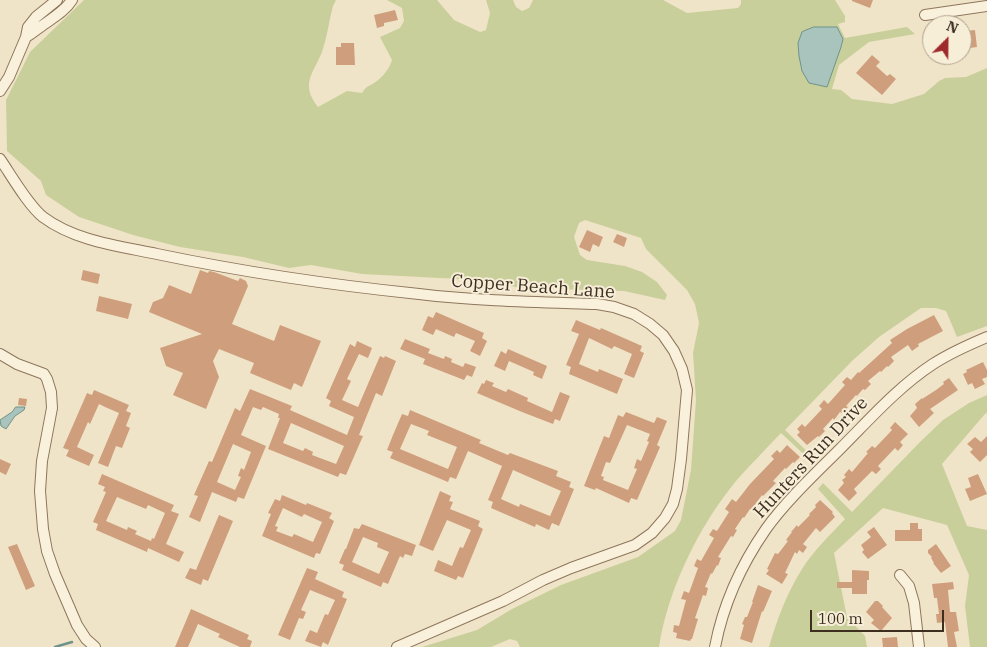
<!DOCTYPE html>
<html>
<head>
<meta charset="utf-8">
<style>
  body { margin:0 }
  #map { position:relative; width:987px; height:647px; overflow:hidden; background:#f0e4c8; font-family:"IBM Plex Serif",serif }
  canvas { display:block }
  .north { position:absolute; left:922px; top:15px; width:50px; height:50px; box-sizing:border-box; background:#f7eed8; border:1px solid #ada18e; border-radius:50%; rotate:23deg; font-size:14px; font-weight:700; line-height:20px; text-align:center; color:#3d2e20 }
  .north::after { content:''; display:block; margin:auto; width:18px; height:22px; background:#9e2a2b; clip-path:polygon(50% 0,100% 100%,50% 72%,0 100%) }
  .scale { position:absolute; left:810px; top:610px; width:134px; height:22px; box-sizing:border-box; border:2px solid #3d2e20; border-top:0; padding-left:6px; font-size:15px; line-height:18px; white-space:nowrap; color:#3d2e20; -webkit-text-stroke:4px #f7eed8; paint-order:stroke }
</style>
</head>
<body>
<div id="map">
<canvas width="987" height="647"></canvas>
<div class="north">N</div>
<div class="scale">100 m</div>
</div>
<script>
const ctx = document.querySelector('canvas').getContext('2d');
ctx.lineJoin = 'round';
function fill(path, color) { ctx.fillStyle = color; ctx.fill(path, 'evenodd'); }
function stroke(path, color, width, dash) { ctx.strokeStyle = color; ctx.lineWidth = width; ctx.lineCap = dash ? 'butt' : 'round'; ctx.setLineDash(dash || []); ctx.stroke(path); }
function drawText(font, color, halo, rows, align = 'center') {
  ctx.font = font + ' "IBM Plex Serif",serif'; ctx.lineWidth = 4; ctx.setLineDash([]); ctx.textBaseline = 'middle'; ctx.strokeStyle = halo; ctx.fillStyle = color; for (const [text, x, y, turn = 0] of rows) {
    ctx.save(); ctx.translate(x, y); ctx.rotate((+turn || 0) * Math.PI / 180); ctx.textAlign = isNaN(turn) ? turn : align; if (halo) ctx.strokeText(text, 0, 0); ctx.fillText(text, 0, 0); ctx.restore();
  }
}
const green = new Path2D(`
  M84 0H336L333 6C329 21 327 38 322 52 313 74 300 84 318 107L347 91 362 93C367 85 368 87 374 83 382 78 390 68 392 60L380 37 400 28 404 21 402 8 387 0H382H437L454 20 480 32 486 30 490 13 486 0H513L516 7 522 11 529 8 533 0H663L687 13 738 8 741 4V0H835L845 16V22L838 24 845 38 907 27 915 34 869 42 839 65 832 89 841 90 852 99 892 104 924 94 939 81 945 78 966 77 987 68V326L957 337 946 311 936 308H921L879 337 852 361 785 430 814 458 811 461 781 433C766 449 751 464 736 481 699 526 668 589 659 647H520L517 641 510 639 491 647H422L477 630 512 609 561 585 638 557 675 531 681 520 691 470 696 400 693 353 699 323 695 304 687 290 646 249 641 238 585 220 579 223 574 237 580 255 587 260 625 266 642 272 657 282 667 295 665 300 624 291 522 288 478 280 362 274 311 265 289 268 243 257 180 247 133 235 79 217 46 195 41 181 7 151 6 100 30 52Z
  M987 395V413L985 414 942 464 967 526 987 530V647H970L965 606 969 575 947 525 883 508 834 553 847 617 865 636 867 647H769C777 619 787 593 802 569 814 550 830 535 845 519L818 489 823 483 852 512 920 442 943 420 969 403Z`);
const water = new Path2D(`
  M814 27H837L843 39 841 47 827 87 809 83 802 71 799 56 798 43 802 32Z
  M16 407H25L24 410 15 416 6 429 1 426 0 420 12 412Z`);
const stream = new Path2D(`
  M55 647 72 642`);
const building = new Path2D(`
  M852 0H873L870 8 852 1Z
  M395 10 398 20 384 23V26L377 28 374 15Z
  M975 30 977 47 962 49V37L965 36V31Z
  M341 43H354L355 65H336V47H341Z
  M872 55 880 62 876 66 887 76 890 74 896 79 882 95 856 73Z
  M587 230 603 237 599 247 593 244 590 252 579 247Z
  M617 234 627 238 624 247 613 242Z
  M83 270 100 274 98 284 81 280Z
  M200 270 208 273 209 271 214 272 238 281 240 278 246 281 248 286 232 324 274 341 280 325 321 341 302 387 294 383 291 390 250 373 254 363 219 349 213 361 219 377 206 409 173 395 183 373 166 366 160 348 202 334 149 312 153 302 163 298 169 285 191 294Z
  M99 296 132 304 128 319 96 311Z
  M436 312 484 333 482 338 487 341 480 356 470 351 475 341 456 333 454 337 436 329 433 335 422 330 428 316 433 318Z
  M934 315 943 331 918 344 919 346 912 351 908 345 891 357 894 361 888 367 887 366 881 372 880 371 868 381 871 384 865 390 863 389 857 396 856 395 846 406 848 407 842 413 840 412 834 420 833 418 823 429 825 431 819 437 818 436 807 445 797 435 800 432 797 429 802 424 805 427 822 409 819 406 824 400 828 404 845 385 842 382 847 377 851 380 858 372 859 373 892 343 890 340 907 329Z
  M576 320 600 330 601 328 642 346 640 351 644 353 634 378 624 374 632 354 614 346 612 349 589 338 579 364 598 372 599 369 623 379 617 394 569 374 571 367 566 365 579 334 571 331Z
  M405 339 430 349 428 353 444 359 445 356 452 359 451 362 463 367 465 363 476 367 472 377 467 375 464 380 423 364 425 359 400 349Z
  M357 341 372 348 368 358 359 354 347 379 351 381 342 400 358 407 380 356 384 358 385 356 396 361 382 396 376 393 359 435 363 436 346 475 340 473 338 477 268 449 280 418H278L279 414 263 407 261 410 253 407 241 435 266 446 244 499 238 497 236 502 212 492 200 522 189 517 198 496 194 495 209 461 212 462 235 408 240 411 250 389 292 406 290 410 347 435 354 417 329 406 331 401 326 398 350 344 355 347ZM291 423 344 446 336 464 312 455 313 452 305 448 303 451 283 443ZM233 444 251 452 244 470 241 468 238 476 241 477 235 490 217 482Z
  M508 349 547 366 542 379 533 375 534 372 509 361 505 371 494 366 501 351 506 354Z
  M983 362 987 370V377L982 379 985 384 975 389 972 383 968 385 963 374 967 372 966 370Z
  M949 378 958 390 930 409 934 413 919 427 910 416 917 408 915 404 922 398V399L936 390 944 384 943 382Z
  M486 380 494 383 492 386 506 392 508 389 528 398 527 401 552 412 560 392 570 396 560 421 555 419 553 424 522 412 477 393 482 383 484 384Z
  M94 390 129 405 126 411 131 413 126 426 130 428 122 448 116 446 108 467 98 463 119 413 105 407 99 404 90 424 88 422 77 447 94 455 89 466 66 456 69 450 63 448 87 393 92 395Z
  M19 398 27 399 26 406 18 405Z
  M410 410 481 440 479 443 508 455 510 453 558 471 556 476 571 482 569 487 574 489 559 526 552 523 549 530 536 524 535 527 491 508 493 502 488 500 502 466 468 451 456 479 450 477 448 482 390 458 393 452 387 450 393 435 402 414 408 416ZM411 424 429 431 427 435 457 447 448 469 400 449ZM513 470 561 491 550 516 520 504 519 507 501 499Z
  M626 412 654 423 657 417 667 421 657 445 660 447 637 500 631 498 629 503 596 488 595 490 584 486 604 436 609 438 618 415 623 417ZM627 425 650 434 647 441 649 442 641 461 637 459 634 468 637 469 628 490 603 480 604 477 601 476 606 462 610 463Z
  M895 422 908 434 900 442 903 445 898 451 895 448 878 466 881 469 876 474 872 471 854 489 857 493 849 501 838 490 844 483 842 480 846 477 844 475 849 469 852 472 868 453 866 452 872 446 875 448 892 430 890 428Z
  M987 436V455L980 462 970 452 973 449 967 444 975 437 981 442Z
  M787 445 800 457 794 463 793 462 786 469 785 468 773 481 776 483 763 496 762 495 751 510 750 509 744 518 743 517 735 529 737 530 733 537 731 536 718 557 721 558 718 566 717 565 712 574 711 573 705 587 708 588 706 596 703 595 695 618 698 619 692 639H691L690 641 676 638 677 633 673 632 674 625 679 626 686 600 681 599 684 591 689 593 698 568 694 566 697 559 701 561 714 538 709 535 713 529 717 531 729 512 725 509 732 499 736 502 750 484 774 459 771 456 777 450 780 453Z
  M0 459 11 464 6 475 0 472Z
  M102 474 174 505 171 511 179 514 166 544 184 552 179 562 148 548 147 552 96 530 98 524 93 522 106 492 103 491 105 487 98 484ZM117 497 146 509 148 505 165 513 154 539 152 538 151 541 135 534 137 531 128 527 127 530 106 521Z
  M978 474 987 494 970 501 965 489 971 487 968 478Z
  M440 491 451 496 449 501 453 502 450 509 480 521 478 526 483 529 463 578 458 576 456 580 434 571 438 560 452 566 460 547 463 548 471 530 447 520 433 551 419 545Z
  M282 495 306 505 307 503 332 513 329 518 334 521 320 554 316 553 314 558 262 536 271 514 268 513 275 499 280 501ZM283 508 302 517 304 514 322 522 313 542 294 534 292 537 276 531 278 527 275 526Z
  M820 500 833 512 832 513 835 517 820 532 816 528 803 544 807 547 803 553 799 550 797 554 795 552 785 573 788 574 782 584 766 574 769 570 767 569 775 553 778 554 788 541 786 540 792 532H791L797 525 798 527 810 515 809 514 816 507 815 505Z
  M219 515 233 521 208 581 203 579 201 585 185 578 190 568 196 570Z
  M910 523H918V529H922V541H895V530H910Z
  M362 524 416 545 412 556 405 554 403 558 400 556 388 584 383 582 381 587 342 570 344 565 339 563 345 549H346L354 528 359 529ZM363 537 378 543 377 547 389 552 379 574 352 562Z
  M874 527 887 545 868 559 862 552 864 550 861 545 871 537 867 532Z
  M17 544 35 586 26 590 8 547Z
  M936 544 951 566 941 573 933 563H934L931 558 932 557 928 553V550Z
  M307 568 318 572 315 579 344 592 342 597 347 599 328 645 323 642 321 647 305 641 310 630 317 633 325 614 328 615 335 600 310 590 301 610 306 612 303 619 299 618 290 640 278 635Z
  M852 570 869 571V580H867V594H852V588H837V582H852Z
  M953 582 954 589 948 590 950 612H956L959 631 954 632 957 647H948L945 622 937 623 936 614H939L937 598H934L932 584Z
  M758 585 772 591 763 612 762 611 752 643 740 639 744 625 742 624 745 617H747L753 602H752Z
  M875 601H878L883 606 882 607 892 618 881 631 871 623 874 620 866 612Z
  M191 609 249 635 247 639 252 641 250 647H240L218 637 220 634 198 624 188 647H175Z
  M897 637 898 647H883L882 638Z`);
const street = new Path2D(`
  M925 15 987 6
  M26 37C33 33 37 29 43 25 54 17 65 11 72 0
  M0 91 9 77 26 37 28 27 36 17 57 0
  M0 159C11 175 28 205 43 217 75 241 119 246 157 254 243 272 331 285 419 294 478 301 538 302 597 304L614 307 634 314 650 324 663 335 674 351 682 369 687 390 681 459 677 489 673 504 665 518 652 533 635 545 571 568 543 580 503 601 397 647
  M0 354 17 364 44 374 47 379 51 392 52 408 42 461 40 491 43 529 47 551 55 574 77 625 86 639 95 647
  M900 575 909 586 914 603 919 647
  M715 647C723 605 741 565 766 529 786 501 816 473 840 449 870 419 898 387 933 364 950 353 968 345 987 337`);
const streetNames = [
  ["Copper Beach Lane",533,287,4],
  ["Hunters Run Drive",811,458,-47]
];
fill(green, '#c9cf9b');
fill(water, '#a9c4bc');
stroke(water, '#6f938a', 1);
stroke(stream, '#6f938a', 2.5);
fill(building, '#cf9f7d');
stroke(street, '#8d765c', 12);
stroke(street, '#faf1dc', 10);
drawText('18px', '#3d2e20', '#f7eed8', streetNames);
</script>
</body>
</html>
